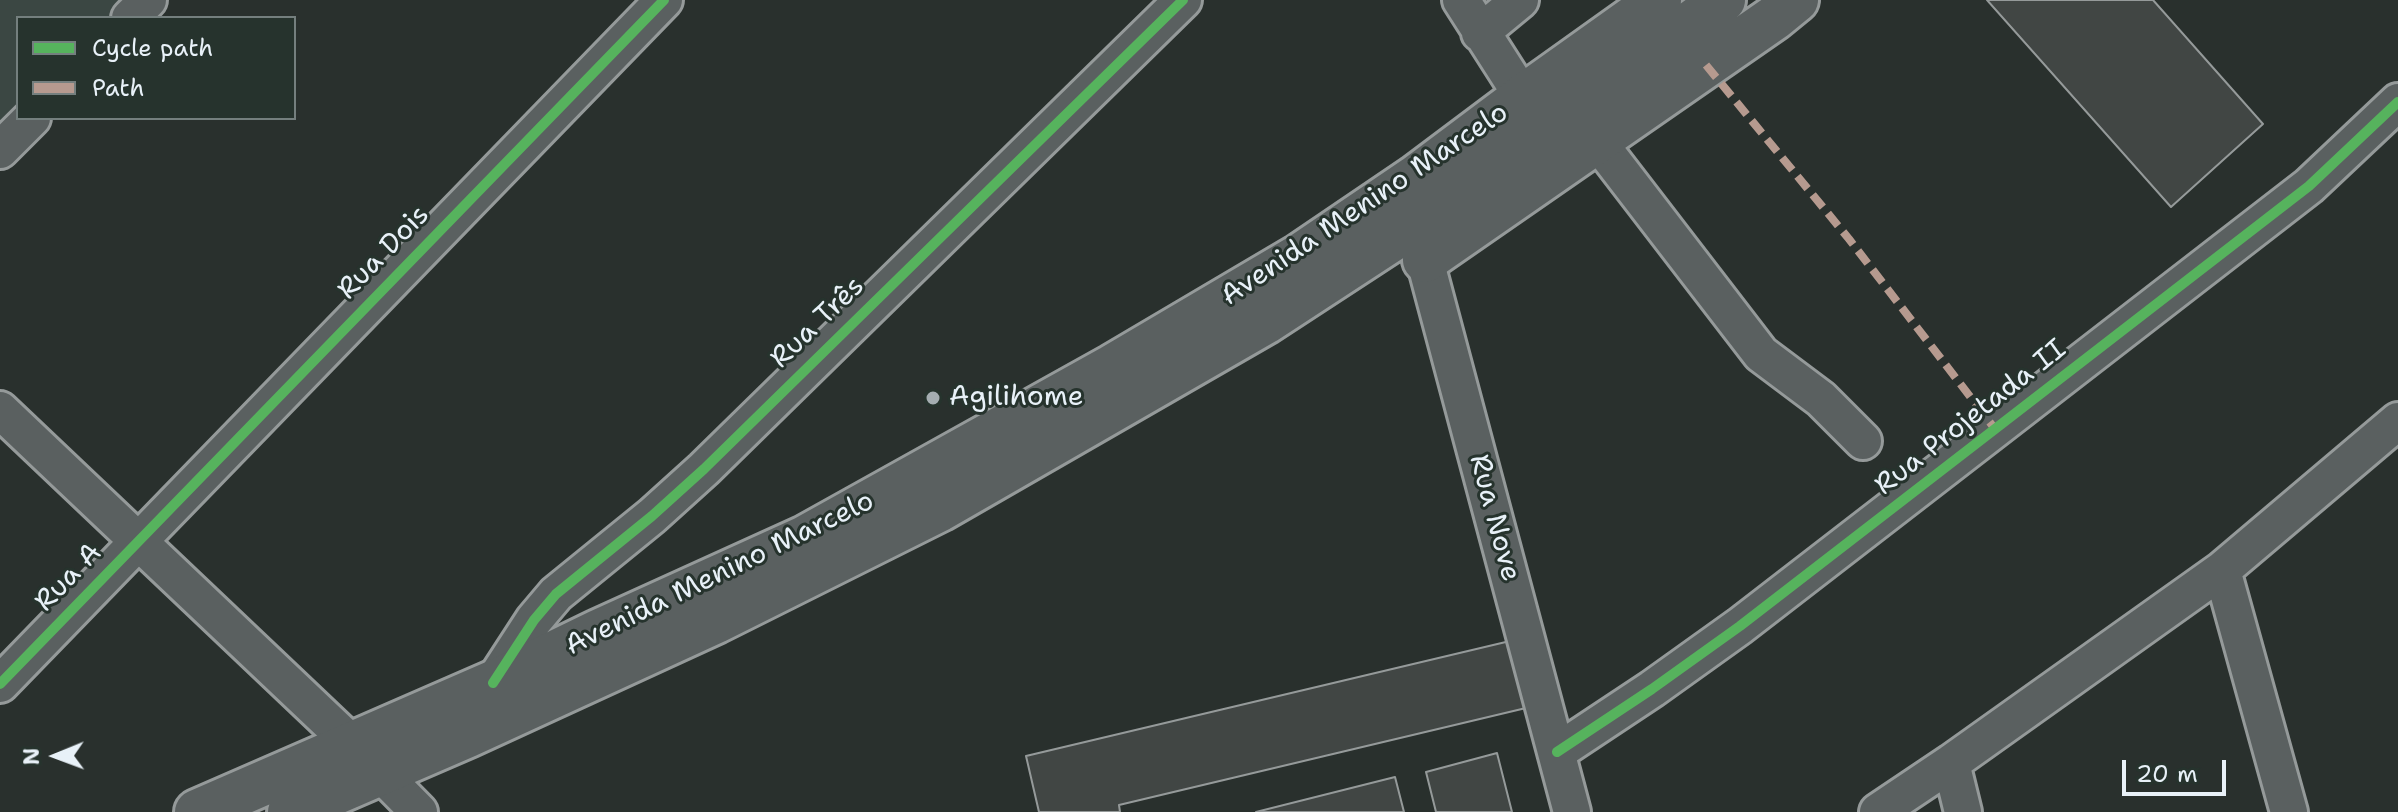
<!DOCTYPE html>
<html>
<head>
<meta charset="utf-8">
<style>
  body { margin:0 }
  #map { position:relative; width:2398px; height:812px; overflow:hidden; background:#29302d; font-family:"Shantell Sans",sans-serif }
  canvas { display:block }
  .legend { position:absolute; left:16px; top:16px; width:280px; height:104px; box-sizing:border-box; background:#26332d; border:2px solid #747f7e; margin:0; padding:10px 14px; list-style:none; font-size:24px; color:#e8f1f8 }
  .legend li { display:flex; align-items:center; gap:16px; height:40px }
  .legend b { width:40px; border:2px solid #747f7e }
  .north { position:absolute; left:16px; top:716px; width:80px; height:80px; -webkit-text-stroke:6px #26332d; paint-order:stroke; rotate:269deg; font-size:22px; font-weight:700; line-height:32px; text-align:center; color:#e8f1f8 }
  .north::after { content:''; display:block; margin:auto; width:28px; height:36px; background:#e8f1f8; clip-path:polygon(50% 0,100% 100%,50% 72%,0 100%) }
  .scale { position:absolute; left:2122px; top:760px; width:104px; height:36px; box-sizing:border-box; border:4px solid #e8f1f8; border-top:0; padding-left:10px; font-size:24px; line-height:28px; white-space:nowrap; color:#e8f1f8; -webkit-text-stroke:6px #26332d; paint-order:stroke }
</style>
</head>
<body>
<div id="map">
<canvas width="2398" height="812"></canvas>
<ul class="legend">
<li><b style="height:10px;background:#56b35d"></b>Cycle path</li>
<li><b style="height:10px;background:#b69a8f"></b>Path</li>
</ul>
<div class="north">N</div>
<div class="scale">20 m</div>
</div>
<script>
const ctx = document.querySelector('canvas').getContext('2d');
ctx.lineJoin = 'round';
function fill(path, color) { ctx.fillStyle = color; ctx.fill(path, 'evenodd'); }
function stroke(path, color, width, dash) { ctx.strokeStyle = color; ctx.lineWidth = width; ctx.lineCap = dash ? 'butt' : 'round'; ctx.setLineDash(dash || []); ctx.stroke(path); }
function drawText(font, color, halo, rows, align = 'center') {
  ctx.font = font + ' "Shantell Sans",sans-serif'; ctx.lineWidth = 6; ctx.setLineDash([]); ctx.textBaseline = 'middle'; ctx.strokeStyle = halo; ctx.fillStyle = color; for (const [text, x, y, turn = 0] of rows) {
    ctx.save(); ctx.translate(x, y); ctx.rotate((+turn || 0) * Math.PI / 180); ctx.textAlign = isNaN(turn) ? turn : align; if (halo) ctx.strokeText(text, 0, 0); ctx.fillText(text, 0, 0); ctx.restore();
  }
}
const green = new Path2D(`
  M0 0H134L117 18H18V118L0 140Z`);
const building = new Path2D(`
  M1987 0H2153L2263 124 2171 207Z
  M1510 641 1526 708 1119 805 1120 812H1039L1026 756Z
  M1497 753 1512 812H1436L1426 772Z
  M1395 777 1404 812H1256Z`);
const minor = new Path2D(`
  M1461 0 1523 97
  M130 18 148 0
  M1480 33 1520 0
  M1598 142 1761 354 1821 399 1863 441
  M0 150 32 118
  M1418 234 1572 812
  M0 410 352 744 419 812
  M2222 570 2289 812
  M493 683 534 620 556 594 652 516 704 469 1183 0
  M0 684 664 0
  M1557 752 1652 689 1740 626 1995 429 2309 186 2398 102
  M1951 763 1963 812
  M1878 812 1951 763 2222 570 2398 421`);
const major = new Path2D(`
  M1425 260 1774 18 1796 0
  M197 812 493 683 598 632 805 538 1112 367 1300 256 1415 178 1523 97 1659 0
  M290 812 468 735 716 621 940 509 1265 322 1415 224 1723 0`);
const quiet = new Path2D(`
  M1706 65 1849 239 1995 429`);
const cycleway = new Path2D(`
  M493 683 534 620 556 594 652 516 704 469 1183 0
  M0 684 664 0
  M1557 752 1652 689 1740 626 1995 429 2309 186 2398 102`);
const markers = [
  [933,398,8,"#a5adb1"]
];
const streetNames = [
  ["Avenida Menino Marcelo",1365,205,-34],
  ["Rua Dois",384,253,-46],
  ["Rua Três",818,323,-44],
  ["Rua Projetada II",1971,418,-38],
  ["Rua Nove",1494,518,75],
  ["Avenida Menino Marcelo",720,574,-26],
  ["Rua A",69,578,-46]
];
const poiNames = [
  ["Agilihome",949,398]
];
fill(green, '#3b4743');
fill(building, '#414644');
stroke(building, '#959a9a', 2);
stroke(minor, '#959a9a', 42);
stroke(major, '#959a9a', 50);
stroke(minor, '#5a6060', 36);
stroke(major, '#5a6060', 44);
stroke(quiet, '#b69a8f', 8, [16, 8]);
stroke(cycleway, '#56b35d', 10);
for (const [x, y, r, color] of markers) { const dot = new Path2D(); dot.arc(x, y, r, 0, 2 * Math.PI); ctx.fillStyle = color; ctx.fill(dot); stroke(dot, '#26332d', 3); }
drawText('28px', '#e8f1f8', '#26332d', streetNames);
drawText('28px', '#e8f1f8', '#26332d', poiNames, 'left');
</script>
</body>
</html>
